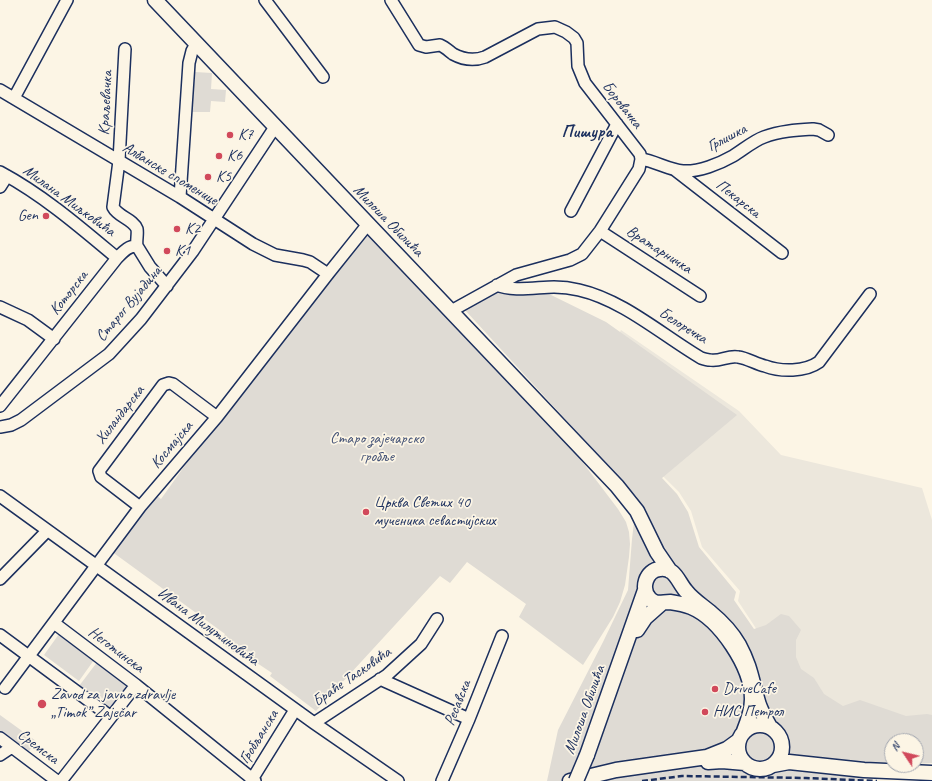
<!DOCTYPE html>
<html>
<head>
<meta charset="utf-8">
<style>
  body { margin:0 }
  #map { position:relative; width:932px; height:781px; overflow:hidden; background:#fcf5e5; font-family:Caveat,sans-serif }
  canvas { display:block }
  .north { position:absolute; left:884px; top:733px; width:40px; height:40px; box-sizing:border-box; background:#fcf5e5; border:1px solid #a2a6af; border-radius:50%; rotate:305deg; font-size:11px; font-weight:700; line-height:16px; text-align:center; color:#1b2f5e }
  .north::after { content:''; display:block; margin:auto; width:14px; height:18px; background:#d1495b; clip-path:polygon(50% 0,100% 100%,50% 72%,0 100%) }
</style>
</head>
<body>
<div id="map">
<canvas width="932" height="781"></canvas>
<div class="north">N</div>
</div>
<script>
const ctx = document.querySelector('canvas').getContext('2d');
ctx.lineJoin = 'round';
function fill(path, color) { ctx.fillStyle = color; ctx.fill(path, 'evenodd'); }
function stroke(path, color, width, dash) { ctx.strokeStyle = color; ctx.lineWidth = width; ctx.lineCap = dash ? 'butt' : 'round'; ctx.setLineDash(dash || []); ctx.stroke(path); }
function drawText(font, color, halo, rows, align = 'center') {
  ctx.font = font + ' Caveat,sans-serif'; ctx.lineWidth = 3.5; ctx.setLineDash([]); ctx.textBaseline = 'middle'; ctx.strokeStyle = halo; ctx.fillStyle = color; for (const [text, x, y, turn = 0] of rows) {
    ctx.save(); ctx.translate(x, y); ctx.rotate((+turn || 0) * Math.PI / 180); ctx.textAlign = isNaN(turn) ? turn : align; if (halo) ctx.strokeText(text, 0, 0); ctx.fillText(text, 0, 0); ctx.restore();
  }
}
const built = new Path2D(`
  M621 330 739 411 781 455 922 488 932 520V763L916 741H892L874 743 759 633 738 601 740 591 702 547 691 511 679 492 585 399Z`);
const green = new Path2D(`
  M195 72 212 73 211 89 226 90 225 102 211 101 210 112H192Z
  M369 232 571 447 618 509 626 522 629 532 630 544 629 557 625 585 620 602 613 617 583 665 519 617 526 604 467 562 450 583 440 576 316 711 270 676 272 673 242 653H235L222 644 225 641 222 639 225 634 111 551 155 494 161 499 211 429 365 233Z
  M497 290 547 293 606 322 737 415 662 478 677 494 688 512 699 547 736 592 734 600 754 629 766 625 781 614 789 616 801 630 796 640V657L801 669 814 678 824 694 843 706 860 700 906 716 927 714 932 715V763L916 764V741H892V763L867 762 863 781H547L558 730 603 642 628 590 632 539 637 497 464 309Z
  M59 634 94 660 79 681 44 655Z
  M98 661 132 686 113 711 79 686Z
  M0 715 36 741 27 754 0 734Z`);
const minor = new Path2D(`
  M265 0 323 77
  M391 0 419 45 426 47 440 45C445 47 449 51 453 54 464 60 474 61 485 57L538 29 555 27 566 32 574 38 577 43 578 66 585 83 640 154 641 159 639 169 600 231 582 254 570 260 516 275 451 311
  M125 49 119 161 113 207C118 217 133 219 137 229 138 234 136 241 137 246
  M0 90 180 197 253 244 275 255 303 260 310 262 328 274
  M14 98 67 0
  M641 159C655 161 669 170 683 171 699 172 719 164 733 156 743 150 753 141 764 137 780 131 797 130 813 129L819 130 828 135
  M675 170 782 253
  M0 172C43 195 80 227 117 258
  M0 187 7 176
  M180 197 189 63 192 51 196 44
  M571 211 617 124
  M600 231 700 296
  M497 285C512 292 538 287 554 287 563 287 571 288 579 290 623 300 662 335 701 358 704 359 707 360 710 360 720 362 728 355 738 357 747 358 756 364 765 366 781 372 805 372 819 362L870 294
  M0 307 28 320 54 339
  M0 406 117 258C123 252 129 245 137 246L150 267 167 286
  M0 427 11 425 21 420 109 354 141 319 193 251 275 127
  M0 496 314 723 398 781
  M140 507 101 477 99 471 163 385 169 383 173 384 217 417
  M0 579 47 531
  M54 623 136 685 255 781
  M0 635 111 717
  M380 679 469 719
  M5 688 140 507 217 417 328 274 368 224
  M314 723 387 675 421 644 437 619
  M0 738 57 781
  M0 755 12 747
  M61 781 136 685
  M251 781 295 710
  M442 781 469 719 502 636`);
const major = new Path2D(`
  M155 0 617 486 637 511 657 552 670 571
  M637 630 645 618 662 603
  M738 747a22 22 0 1 1 44 0a22 22 0 1 1-44 0Z
  M744 731C748 721 752 710 752 699 752 667 720 619 691 607 684 604 677 603 670 602 662 602 656 605 650 599 640 589 646 570 660 569 675 567 678 582 686 591 693 600 703 606 711 613 722 622 732 633 739 645 751 667 752 683 759 705 762 713 766 720 770 727
  M587 755 645 590
  M708 762 722 761 745 763
  M773 765 789 762 864 770 932 773
  M570 781 616 770 707 757 727 749 738 741`);
const rail = new Path2D(`
  M642 781 682 776 806 778 877 781`);
const majorBridge = new Path2D(`
  M576 781 587 755`);
const markers = [
  [230,135,4,"#d1495b"],
  [219,156,4,"#d1495b"],
  [208,177,4,"#d1495b"],
  [46,216,4,"#d1495b"],
  [177,229,4,"#d1495b"],
  [167,251,4,"#d1495b"],
  [366,512,4,"#d1495b"],
  [715,689,4,"#d1495b"],
  [42,704,5,"#d1495b"],
  [705,712,4,"#d1495b"]
];
const streetNames = [
  ["Краљевачка",106,103,-87],
  ["Боровачка",622,105,52],
  ["Грлишка",727,138,-28],
  ["Албанске споменице",170,174,31],
  ["Пекарска",738,199,38],
  ["Милана Миљковића",69,201,36],
  ["Милоша Обилића",388,221,46],
  ["Вратарничка",659,250,33],
  ["Которска",69,293,-52],
  ["Старог Вујадина",129,304,-50],
  ["Белоречка",683,326,32],
  ["Хиландарска",120,415,-52],
  ["Космајска",172,445,-50],
  ["Ивана Милутиновића",208,627,36],
  ["Неготинска",116,650,37],
  ["Браће Тасковића",352,677,-35],
  ["Ресавска",458,703,-68],
  ["Милоша Обилића",585,710,-70],
  ["Гробљанска",259,737,-58],
  ["Сремска",38,747,37]
];
const poiNames = [
  ["K7",238,135],
  ["K6",227,156],
  ["K5",216,177],
  ["Gen",38,216,"right"],
  ["K2",185,229],
  ["K1",175,251],
  ["Црква Светих 40",374,503],
  ["мученика севастијских",374,521],
  ["DriveCafe",723,689],
  ["Zavod za javno zdravlje",51,695],
  ["„Timok” Zaječar",51,713],
  ["НИС Петрол",713,712]
];
const parkNames = [
  ["Старо зајечарско",377,439],
  ["гробље",377,457]
];
const quarterNames = [
  ["Пишура",587,132]
];
fill(built, '#ece7dc');
fill(green, '#dfdbd4');
stroke(minor, '#1b2f5e', 14);
stroke(major, '#1b2f5e', 17);
stroke(minor, '#fcf5e5', 11);
stroke(major, '#fcf5e5', 14);
stroke(rail, '#1b2f5e', 2.5, [6, 3]);
stroke(majorBridge, '#1b2f5e', 17, []);
stroke(majorBridge, '#fcf5e5', 14);
for (const [x, y, r, color] of markers) { const dot = new Path2D(); dot.arc(x, y, r, 0, 2 * Math.PI); ctx.fillStyle = color; ctx.fill(dot); stroke(dot, '#fcf5e5', 1.5); }
drawText('16px', '#1b2f5e', '#fcf5e5', streetNames);
drawText('16px', '#1b2f5e', '#fcf5e5', poiNames, 'left');
drawText('16px', '#425176', '#fcf5e5', parkNames);
drawText('bold 18px', '#1b2f5e', '#fcf5e5', quarterNames);
</script>
</body>
</html>
